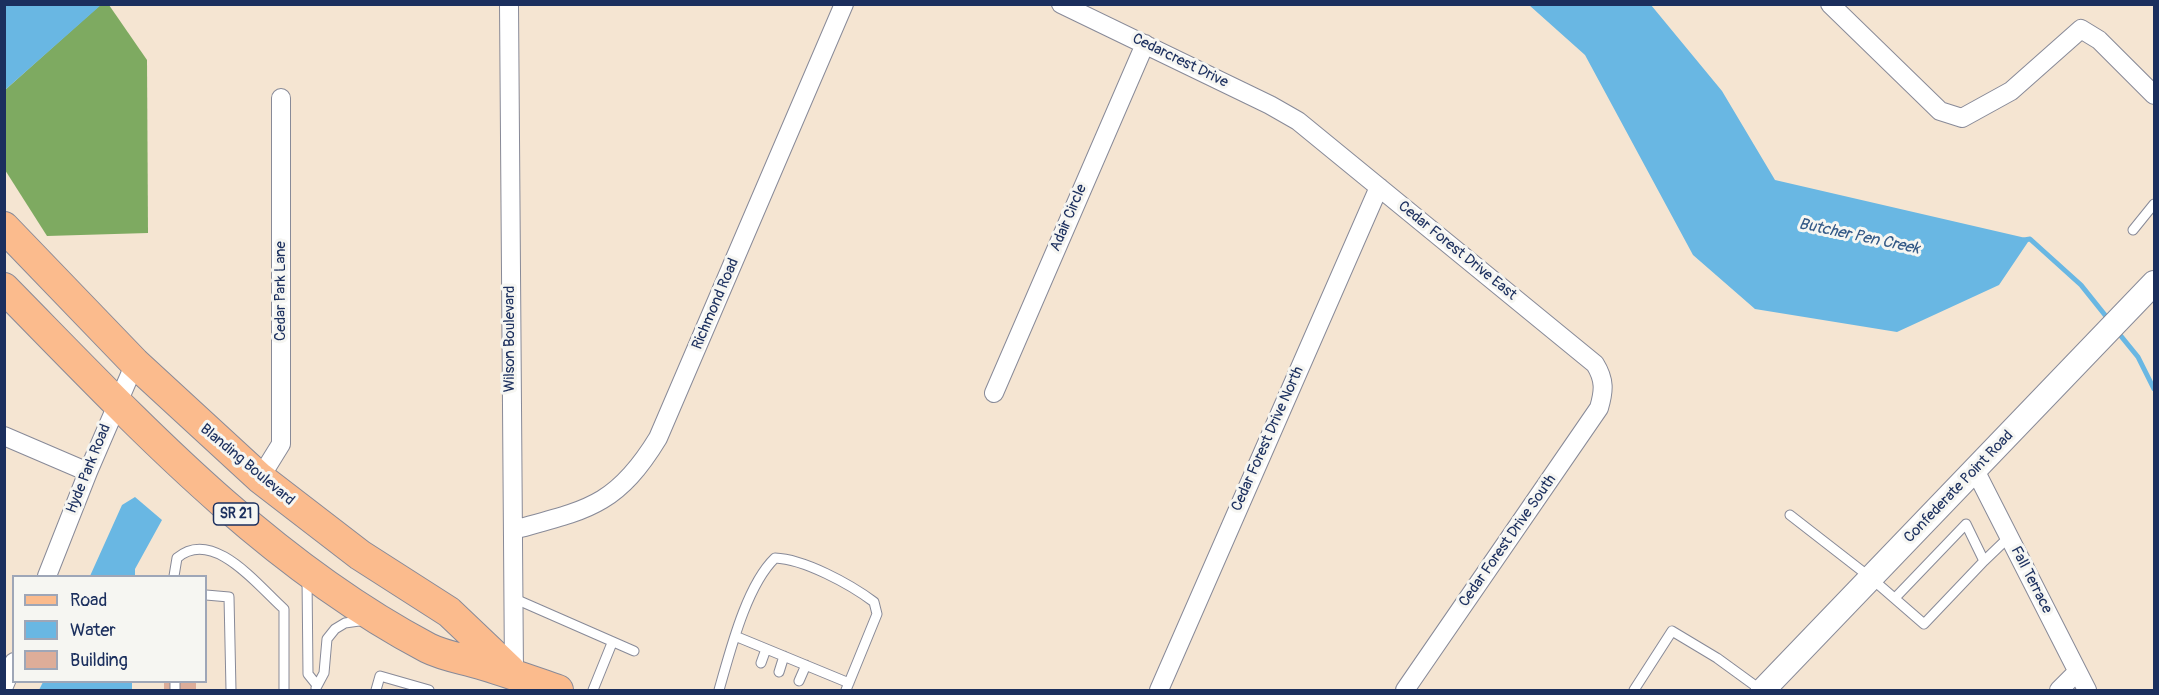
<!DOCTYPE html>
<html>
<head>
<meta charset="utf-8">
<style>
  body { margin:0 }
  #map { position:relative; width:2159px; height:695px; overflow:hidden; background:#f5e5d2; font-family:Pangolin,sans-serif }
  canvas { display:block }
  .frame { position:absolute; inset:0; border:6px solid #1b2f5e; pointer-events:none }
  .legend { position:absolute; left:12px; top:575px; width:195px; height:108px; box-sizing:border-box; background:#f6f6f2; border:2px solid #9ea6b7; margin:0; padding:8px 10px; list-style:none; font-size:18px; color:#1b2f5e }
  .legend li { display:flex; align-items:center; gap:12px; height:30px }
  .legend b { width:30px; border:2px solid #9ea6b7 }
</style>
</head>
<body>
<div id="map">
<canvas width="2159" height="695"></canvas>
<div class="frame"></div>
<ul class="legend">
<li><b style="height:8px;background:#fbbb8d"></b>Road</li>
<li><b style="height:16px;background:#69b7e3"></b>Water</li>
<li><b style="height:16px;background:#ddad99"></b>Building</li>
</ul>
</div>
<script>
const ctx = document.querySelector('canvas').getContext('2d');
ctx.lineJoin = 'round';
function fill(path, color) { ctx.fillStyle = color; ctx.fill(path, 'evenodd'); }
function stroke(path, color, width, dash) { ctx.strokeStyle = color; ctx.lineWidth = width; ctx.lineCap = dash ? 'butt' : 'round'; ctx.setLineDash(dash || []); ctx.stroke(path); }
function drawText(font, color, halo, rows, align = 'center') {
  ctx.font = font + ' Pangolin,sans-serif'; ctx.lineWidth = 6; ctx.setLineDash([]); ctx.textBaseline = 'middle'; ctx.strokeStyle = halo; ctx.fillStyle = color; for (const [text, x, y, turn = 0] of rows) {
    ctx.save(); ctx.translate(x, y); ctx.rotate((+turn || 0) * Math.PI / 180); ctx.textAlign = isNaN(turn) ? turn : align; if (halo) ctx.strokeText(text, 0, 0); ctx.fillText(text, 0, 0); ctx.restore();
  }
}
const forest = new Path2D(`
  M101 4 109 5 147 60 148 233 47 236 5 170V90Z`);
const water = new Path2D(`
  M5 4H101V5L5 90Z
  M1529 5H1651L1722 91 1775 180 2030 239 1999 285 1897 332 1755 309 1693 255 1585 55Z
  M135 497 162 520 135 569V576H90L122 505Z
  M43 682H132V690H39Z`);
const stream = new Path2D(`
  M2024 240 2030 239 2081 285 2109 320
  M2116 330 2138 357 2154 389`);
const building = new Path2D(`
  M164 682H196V690H164Z`);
const service = new Path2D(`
  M2133 230 2154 204
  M1790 515 1871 578 1924 624 1984 561 1966 524 1895 598
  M1984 561 2009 537
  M174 576 177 558C213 527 258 586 284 609V690
  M307 578 308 674 316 684
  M206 595 229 597 231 690
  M513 598 634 651
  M735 636 849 683
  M761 663 766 649
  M779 672 784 656
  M799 681 806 665
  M175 682V690
  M316 688 324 673 327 639 335 629 345 623 366 620
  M376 690 380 676 429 690
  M593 690 612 643
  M719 690C730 652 746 586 775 558 804 559 850 584 874 602L877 614 846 690
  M1634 690 1672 631 1717 658 1761 690`);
const minor = new Path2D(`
  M509 4 514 674
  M1061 4 1270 105 1298 121 1595 364C1605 380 1604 391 1599 408L1405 690
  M1830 4 1940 111 1962 118 2011 91 2081 29 2099 40 2154 95
  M994 393 1145 44
  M4 436 88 472
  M1975 470 2087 690
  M260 478 281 444V98
  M513 530C586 510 616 507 658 438L844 4
  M47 576 88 472 135 363
  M4 686 14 662
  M1159 690 1379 187
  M2059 690 2077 672`);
const tertiary = new Path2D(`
  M1763 690 2154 283`);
const primary = new Path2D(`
  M4 227 135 363 260 478 360 555 449 612 510 670
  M4 288C134 420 263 561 428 648 444 656 464 659 480 664 507 672 532 681 558 690`);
const shields = [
  [236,514,45]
];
const shieldNames = [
  ["SR 21",236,514]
];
const streetNames = [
  ["Cedarcrest Drive",1180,61,26],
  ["Adair Circle",1069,218,-67],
  ["Cedar Forest Drive East",1457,251,39],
  ["Cedar Park Lane",281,291,-90],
  ["Richmond Road",716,304,-67],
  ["Wilson Boulevard",510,339,-90],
  ["Cedar Forest Drive North",1268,439,-66],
  ["Blanding Boulevard",247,465,40],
  ["Hyde Park Road",89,469,-68],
  ["Confederate Point Road",1959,487,-46],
  ["Cedar Forest Drive South",1508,541,-55],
  ["Fall Terrace",2031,580,63]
];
const waterNames = [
  ["Butcher Pen Creek",1859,237,12]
];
fill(forest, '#7eaa61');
fill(water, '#69b7e3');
stroke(stream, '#69b7e3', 5);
fill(building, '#ddad99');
stroke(service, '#888a98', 11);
stroke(minor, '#888a98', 20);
stroke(tertiary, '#888a98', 26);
stroke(primary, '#888a98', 32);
stroke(service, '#fff', 9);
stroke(minor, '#fff', 18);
stroke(tertiary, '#fff', 24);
stroke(primary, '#fbbb8d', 30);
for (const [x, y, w] of shields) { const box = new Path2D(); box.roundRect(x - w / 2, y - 11, w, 22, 4.5); ctx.fillStyle = '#f6f6f2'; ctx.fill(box); stroke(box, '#1b2f5e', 1.5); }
drawText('bold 14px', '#1b2f5e', null, shieldNames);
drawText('15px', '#1b2f5e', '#f6f6f2', streetNames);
drawText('italic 16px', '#325886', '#f6f6f2', waterNames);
</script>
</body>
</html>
